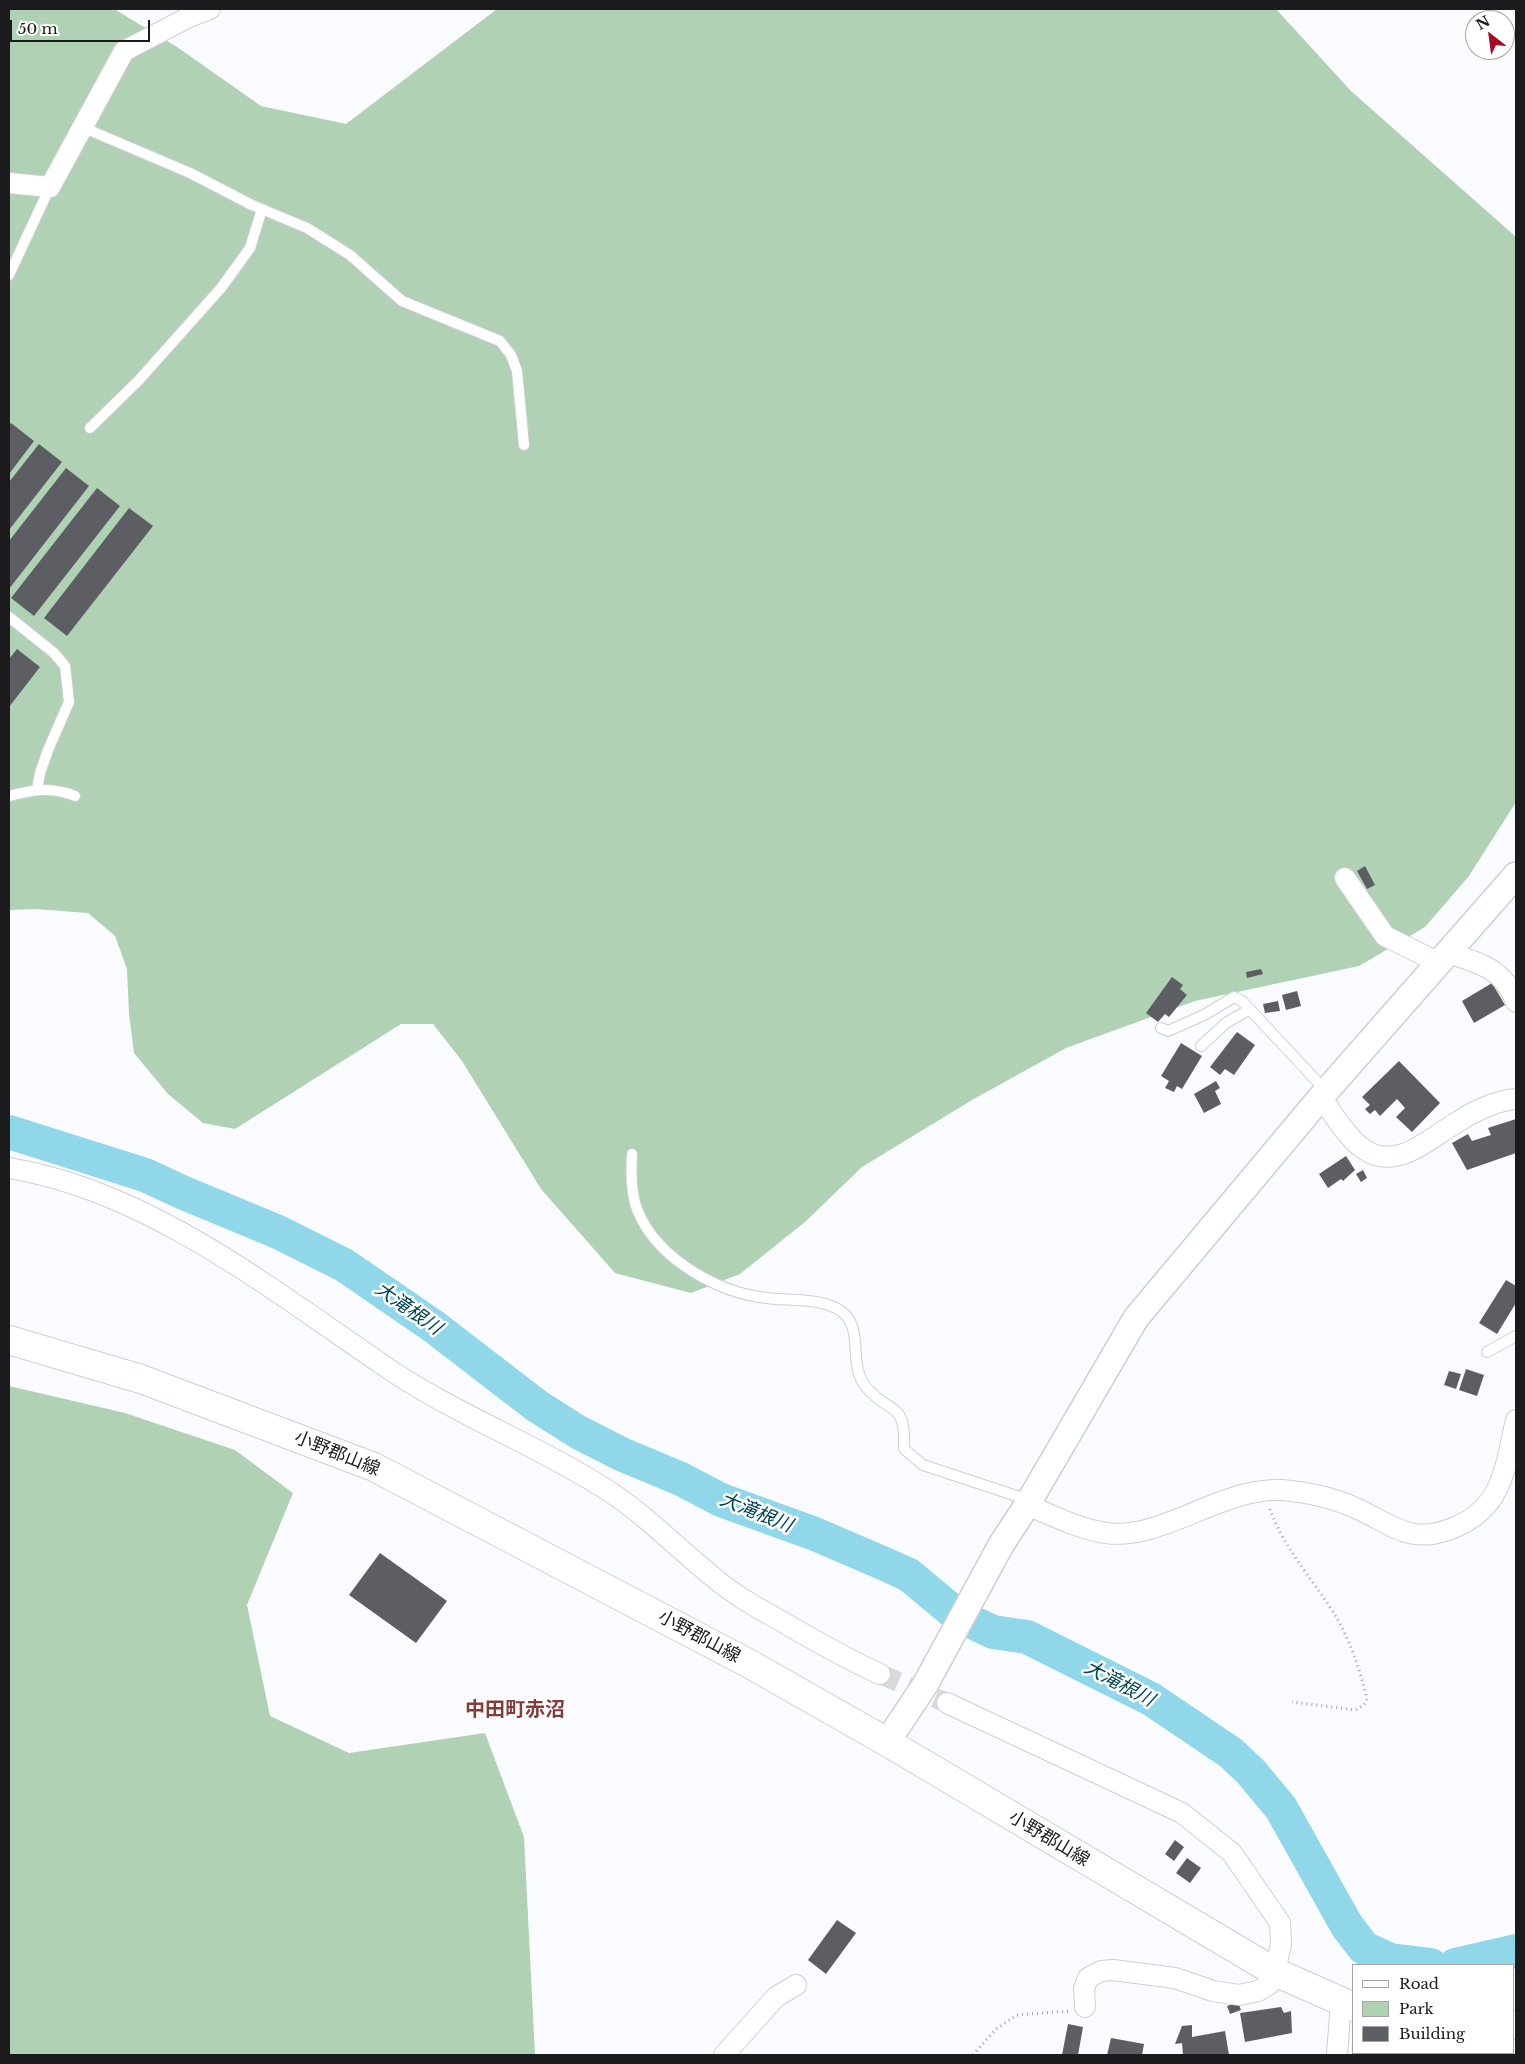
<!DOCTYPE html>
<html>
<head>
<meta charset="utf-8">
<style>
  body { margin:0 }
  #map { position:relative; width:1525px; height:2064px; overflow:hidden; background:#fafbfe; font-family:"Libre Baskerville",serif }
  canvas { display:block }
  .frame { position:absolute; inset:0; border:10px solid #1b1b1e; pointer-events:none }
  .legend { position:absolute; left:1352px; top:1964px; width:162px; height:90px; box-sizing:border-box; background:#fff; border:1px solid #a4a4a5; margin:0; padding:6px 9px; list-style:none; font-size:15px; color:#1b1b1e }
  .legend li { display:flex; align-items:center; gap:10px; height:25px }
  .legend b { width:25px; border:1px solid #a4a4a5 }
  .north { position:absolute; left:1465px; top:10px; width:50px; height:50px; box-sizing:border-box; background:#fff; border:1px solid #a4a4a5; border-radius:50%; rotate:330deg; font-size:14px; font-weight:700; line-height:20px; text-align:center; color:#1b1b1e }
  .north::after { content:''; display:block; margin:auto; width:18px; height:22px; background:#a50b22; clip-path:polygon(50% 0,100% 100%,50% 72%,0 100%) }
  .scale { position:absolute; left:10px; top:20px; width:140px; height:22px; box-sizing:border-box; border:2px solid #1b1b1e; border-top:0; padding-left:6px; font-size:15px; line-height:18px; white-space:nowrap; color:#1b1b1e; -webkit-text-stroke:4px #fff; paint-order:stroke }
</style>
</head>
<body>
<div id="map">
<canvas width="1525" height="2064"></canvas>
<div class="frame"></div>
<ul class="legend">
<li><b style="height:6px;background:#fff"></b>Road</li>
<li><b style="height:14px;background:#b0d1b3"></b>Park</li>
<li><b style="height:14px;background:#5c5e64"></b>Building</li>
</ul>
<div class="north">N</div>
<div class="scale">50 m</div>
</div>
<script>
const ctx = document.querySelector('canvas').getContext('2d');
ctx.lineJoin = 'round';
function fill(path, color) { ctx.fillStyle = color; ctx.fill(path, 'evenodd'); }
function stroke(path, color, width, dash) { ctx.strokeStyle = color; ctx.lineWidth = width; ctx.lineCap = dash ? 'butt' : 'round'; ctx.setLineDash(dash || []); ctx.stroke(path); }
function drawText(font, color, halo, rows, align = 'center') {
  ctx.font = font + ' "Libre Baskerville","Noto Sans JP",serif'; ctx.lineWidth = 5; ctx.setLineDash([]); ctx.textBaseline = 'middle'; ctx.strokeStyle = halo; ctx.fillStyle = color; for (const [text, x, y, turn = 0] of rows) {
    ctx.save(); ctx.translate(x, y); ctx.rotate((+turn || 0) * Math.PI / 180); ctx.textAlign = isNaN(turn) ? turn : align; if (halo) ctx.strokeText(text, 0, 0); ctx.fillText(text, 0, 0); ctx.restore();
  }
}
const green = new Path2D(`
  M9 9H114L177 47 261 106 346 124 497 9H1276L1351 91 1516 237V802L1469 876 1425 927 1359 966 1195 1001 1066 1048 972 1100 862 1167 805 1222 740 1274 691 1293 615 1273 541 1189 462 1061 433 1024H401L235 1129 203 1123 168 1094 134 1053 129 1014 127 969 115 936 88 913 35 909 9 910Z
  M9 1386 125 1413 235 1450 293 1493 247 1605 270 1716 349 1753 485 1733 524 1837 535 2055H9Z`);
const river = new Path2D(`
  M9 1132 145 1175 184 1193 278 1232 344 1265 433 1326 537 1406 578 1432 621 1454 681 1479 721 1500 815 1534 887 1565 909 1575 957 1615 993 1632 1027 1637 1151 1699 1231 1753 1251 1772 1281 1808 1347 1926 1364 1948 1390 1960 1431 1965
  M1455 1965 1516 1951`);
const building = new Path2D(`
  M11 423 34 441 9 474V426Z
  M39 444 62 462 9 530V482Z
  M66 468 89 486 9 589V541Z
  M97 488 120 506 34 616 11 598Z
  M129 508 153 526 67 636 44 618Z
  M17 649 40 667 9 707V659Z
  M1365 866 1375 885 1367 889 1357 871Z
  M1261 969 1263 974 1247 978 1246 972Z
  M1172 977 1183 985 1180 989 1187 995 1169 1017 1165 1014 1158 1022 1146 1013Z
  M1492 983 1505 1005 1474 1023 1462 1001Z
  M1297 991 1301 1006 1286 1010 1282 995Z
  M1278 1001 1280 1011 1265 1013 1263 1004Z
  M1237 1032 1255 1045 1234 1075 1225 1069 1220 1075 1210 1067Z
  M1181 1043 1202 1056 1182 1089 1177 1086 1174 1092 1165 1088 1169 1081 1161 1076Z
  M1399 1061 1440 1103 1412 1132 1396 1117 1405 1108 1397 1099 1380 1116 1375 1110 1370 1114 1365 1109 1370 1105 1362 1097Z
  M1216 1081 1220 1088 1215 1091 1221 1104 1204 1113 1194 1094Z
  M1516 1119V1153L1467 1170 1452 1143 1468 1134 1472 1141 1491 1135 1488 1128Z
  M1346 1156 1355 1170 1343 1181 1341 1179 1328 1188 1319 1174Z
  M1363 1170 1367 1178 1361 1182 1356 1174Z
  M1506 1280 1516 1286V1303L1497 1334 1479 1323Z
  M1466 1369 1484 1375 1477 1396 1459 1390Z
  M1449 1371 1461 1374 1456 1389 1444 1385Z
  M380 1553 447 1601 416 1643 349 1595Z
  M1175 1840 1184 1847 1174 1861 1165 1854Z
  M1187 1858 1201 1868 1190 1883 1176 1873Z
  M837 1920 856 1933 826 1974 808 1960Z
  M1238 2002 1241 2010 1230 2014 1227 2006Z
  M1281 2007 1284 2013 1291 2011 1292 2033 1245 2042 1240 2013Z
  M1068 2024 1083 2027 1078 2055H1062Z
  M1192 2025V2037L1225 2031 1229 2055H1183L1182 2043 1175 2044 1182 2026Z
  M1111 2038 1144 2044 1142 2055H1107Z`);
const minorTunnel = new Path2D(`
  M880 1674 947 1703`);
const path = new Path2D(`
  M1270 1509C1283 1546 1309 1575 1330 1607 1349 1636 1359 1666 1367 1699L1364 1705 1356 1710 1292 1702
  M973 2055 996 2029 1017 2015 1068 2011`);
const service = new Path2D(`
  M82 127 190 173 252 205 307 228 350 255 402 301 500 341 511 355 517 371 524 445
  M9 275 50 187
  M90 428 139 380 221 288 250 248 262 209
  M9 617 54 653 65 666 69 702 48 750 40 773 37 789
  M9 796C32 790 52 786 75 796
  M1161 1028 1168 1031 1204 1015 1234 997 1242 1001 1326 1091
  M1201 1046 1226 1023 1250 1009
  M632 1154C631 1170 631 1188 635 1203 650 1253 710 1289 759 1297 785 1302 818 1296 841 1311 865 1328 847 1364 866 1387 890 1416 906 1399 904 1449L923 1465 1029 1500
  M1487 1352 1516 1336`);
const minor = new Path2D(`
  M9 183 50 187 124 51 189 17 210 9
  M1345 878 1385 936 1439 963
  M1448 953C1480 963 1504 969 1516 1002
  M1321 1097C1334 1115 1346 1137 1365 1150 1397 1171 1430 1138 1456 1123 1472 1112 1497 1100 1516 1099
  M9 1168C145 1190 269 1287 380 1363 451 1413 534 1443 607 1490 646 1515 677 1548 713 1577 734 1595 758 1608 781 1621 814 1640 846 1659 880 1674
  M1027 1505C1052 1515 1078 1529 1106 1533 1162 1541 1222 1487 1281 1490 1307 1492 1334 1498 1358 1509 1394 1526 1412 1545 1453 1528 1504 1508 1505 1466 1516 1420
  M947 1703 1182 1813 1232 1853 1280 1923 1281 1944 1275 1972 1270 1984 1258 1991 1239 1995 1213 1991 1175 1978 1113 1970 1101 1971 1088 1978 1084 1989 1085 2007
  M724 2055 776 1997 796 1985
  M1337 2055 1341 2002`);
const tertiary = new Path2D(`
  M887 1742 925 1685 1001 1545 1027 1505 1136 1318 1321 1097 1516 875`);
const primary = new Path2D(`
  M9 1340 141 1379 374 1467 748 1663 887 1742 1275 1972 1354 2007
  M1514 2025H1516`);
const streetNames = [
  ["小野郡山線",337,1454,22],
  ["小野郡山線",699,1637,28],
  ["小野郡山線",1049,1839,31]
];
const waterNames = [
  ["大滝根川",408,1309,35],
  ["大滝根川",756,1513,22],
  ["大滝根川",1119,1684,28]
];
const quarterNames = [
  ["中田町赤沼",515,1710]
];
fill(green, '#b0d1b3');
stroke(river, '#90d7e9', 34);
fill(building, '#5c5e64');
stroke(minorTunnel, '#d9d9dc', 20, [20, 10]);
stroke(service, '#cdcfd6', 12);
stroke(minor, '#cdcfd6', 22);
stroke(tertiary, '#cdcfd6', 28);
stroke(primary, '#cdcfd6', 30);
stroke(path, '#9fa0a3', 3, [1, 4]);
stroke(service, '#fff', 10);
stroke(minor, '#fff', 20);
stroke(tertiary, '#fff', 25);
stroke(primary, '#fff', 28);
drawText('18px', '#1b1b1e', '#fff', streetNames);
drawText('italic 19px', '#034653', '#fff', waterNames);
drawText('bold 20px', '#843c3a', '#fff', quarterNames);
</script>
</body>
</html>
